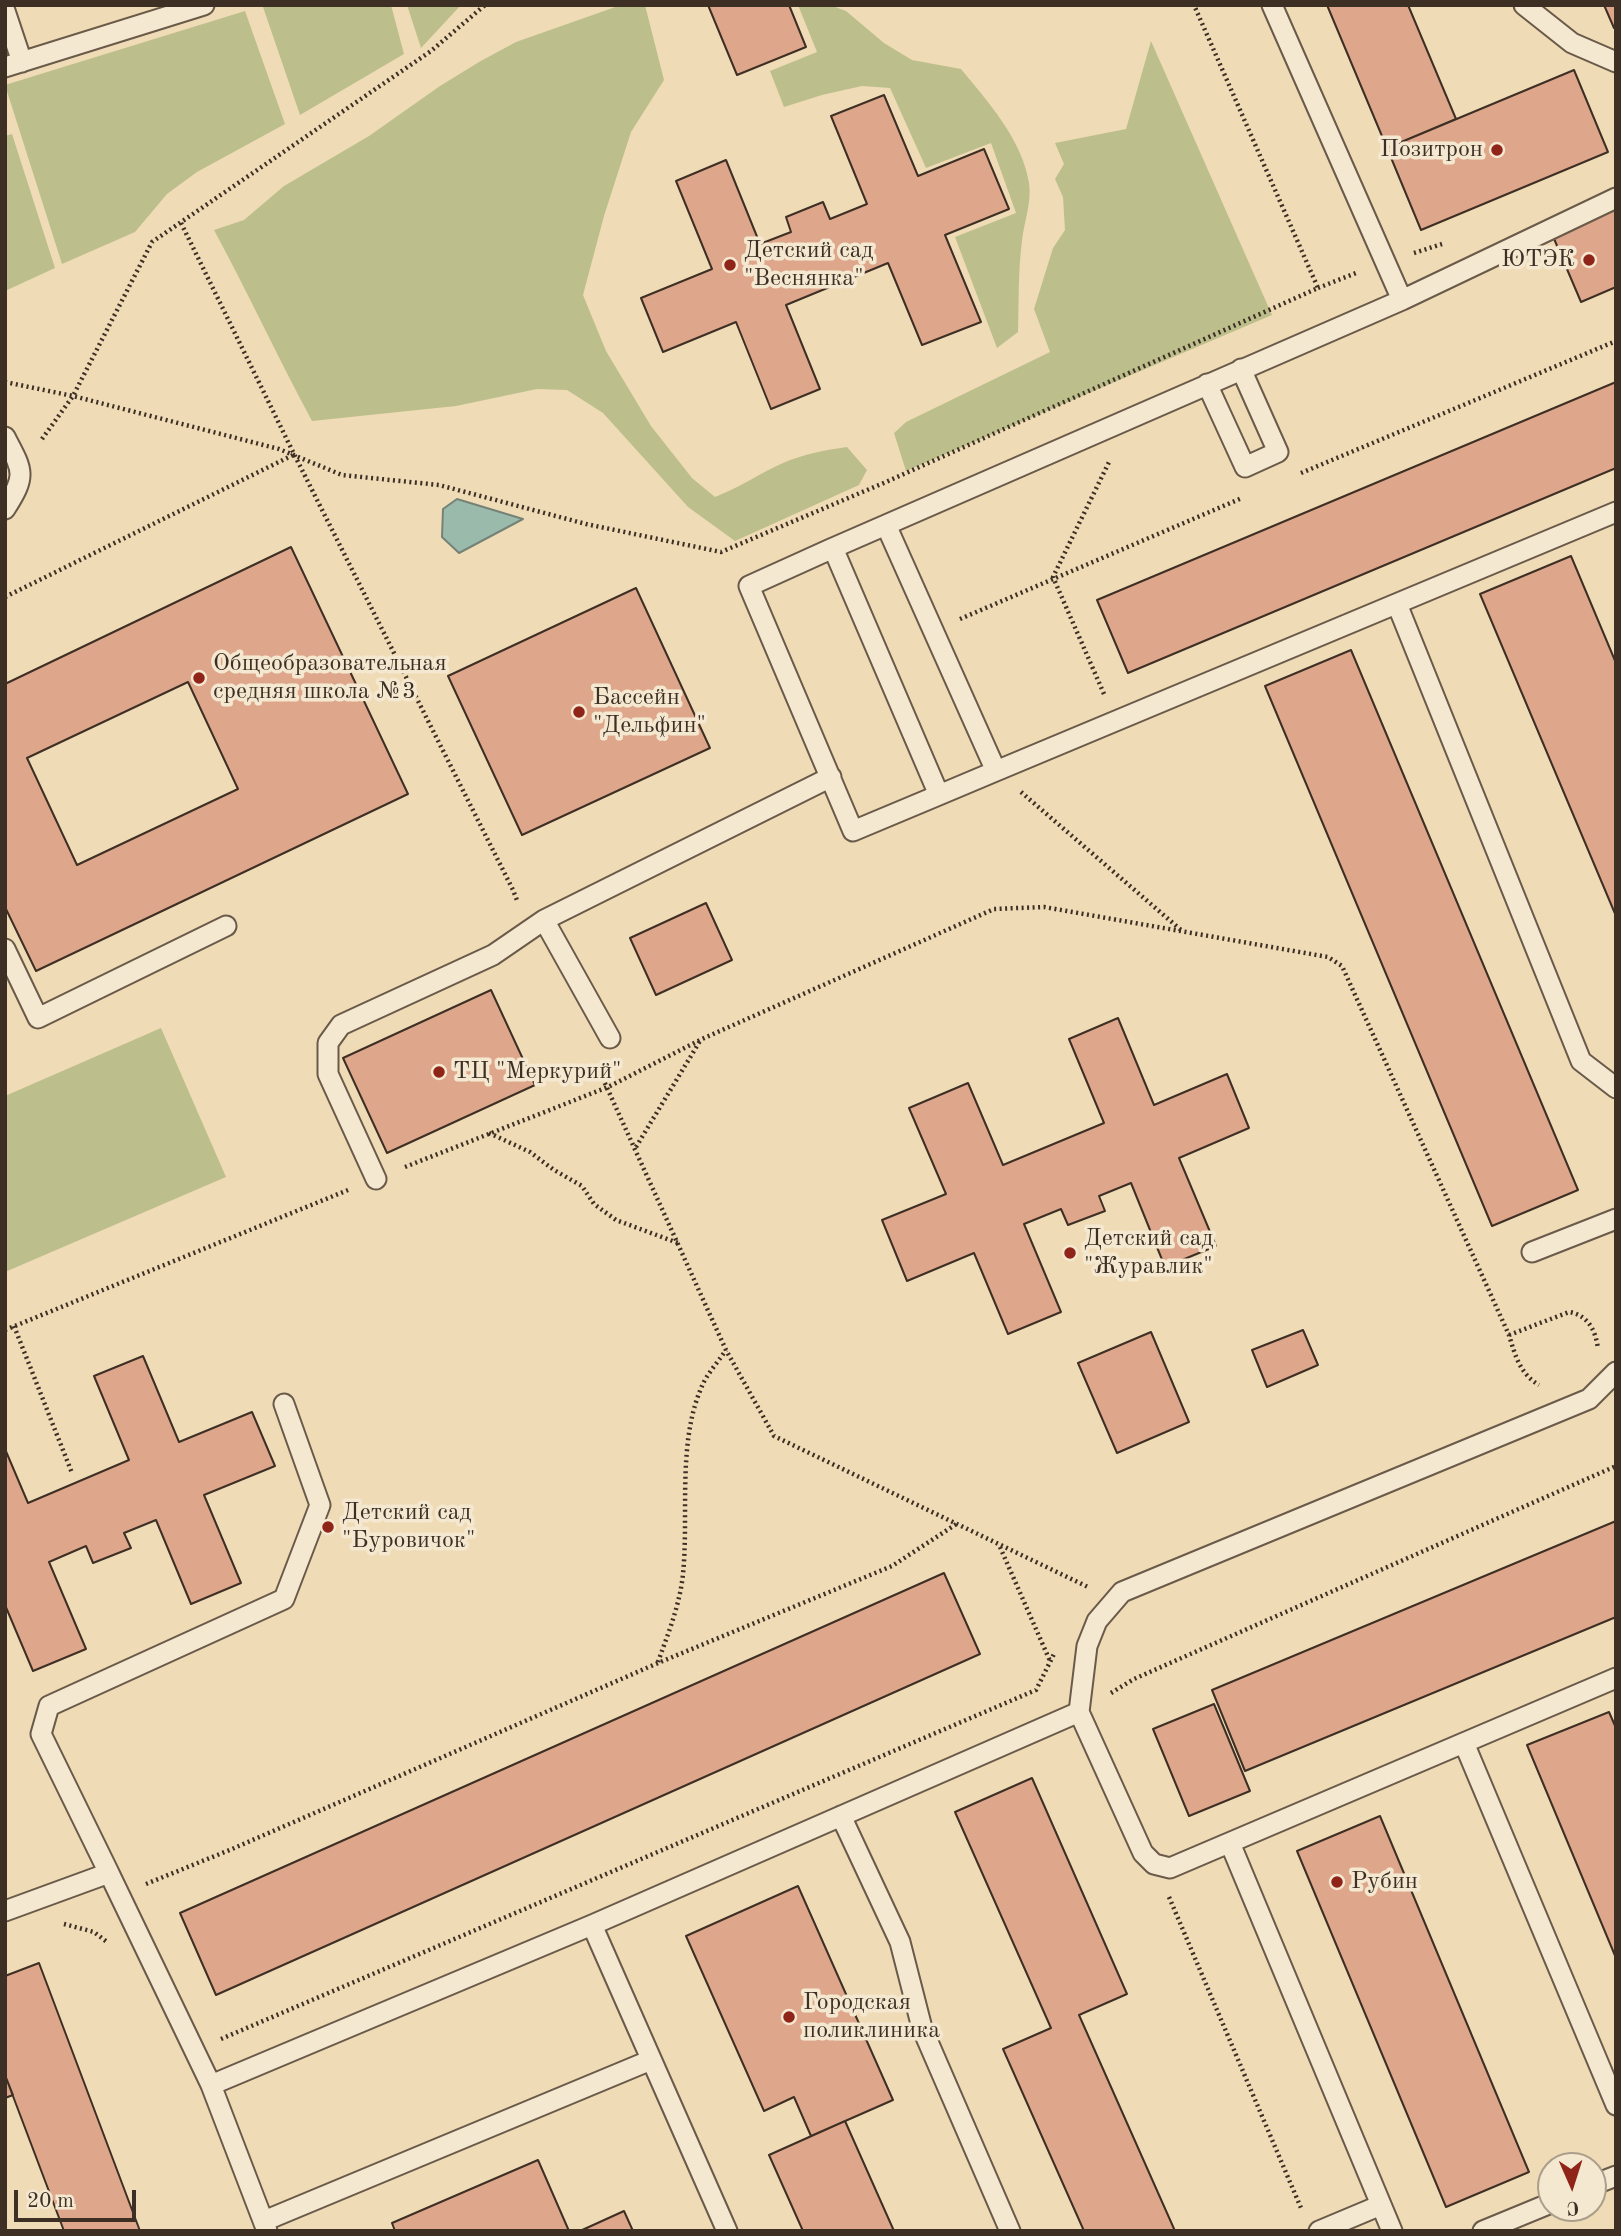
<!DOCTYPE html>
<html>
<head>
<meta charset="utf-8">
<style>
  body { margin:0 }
  #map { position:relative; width:1621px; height:2236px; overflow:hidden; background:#f0dbb7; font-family:"Old Standard TT",serif }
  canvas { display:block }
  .frame { position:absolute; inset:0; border:7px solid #3d2f24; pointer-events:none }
  .north { position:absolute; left:1537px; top:2152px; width:70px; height:70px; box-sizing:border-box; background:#f5e8d0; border:2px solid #ab9e8b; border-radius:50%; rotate:177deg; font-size:19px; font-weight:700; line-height:28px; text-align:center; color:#3d2f24 }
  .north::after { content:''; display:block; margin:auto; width:24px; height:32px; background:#8f2418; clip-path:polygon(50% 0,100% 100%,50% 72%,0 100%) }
  .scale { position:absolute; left:14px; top:2190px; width:122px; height:32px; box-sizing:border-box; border:4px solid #3d2f24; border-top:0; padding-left:9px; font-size:21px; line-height:24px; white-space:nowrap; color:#3d2f24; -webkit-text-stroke:5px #f5e8d0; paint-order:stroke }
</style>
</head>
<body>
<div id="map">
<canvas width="1621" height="2236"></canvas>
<div class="frame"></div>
<div class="north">С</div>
<div class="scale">20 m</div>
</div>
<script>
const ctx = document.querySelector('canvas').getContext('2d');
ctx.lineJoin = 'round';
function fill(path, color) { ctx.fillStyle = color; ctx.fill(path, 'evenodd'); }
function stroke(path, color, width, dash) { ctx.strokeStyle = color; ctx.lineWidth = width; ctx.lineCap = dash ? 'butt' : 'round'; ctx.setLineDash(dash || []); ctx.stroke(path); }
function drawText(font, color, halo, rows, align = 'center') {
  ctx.font = font + ' "Old Standard TT",serif'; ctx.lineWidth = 7; ctx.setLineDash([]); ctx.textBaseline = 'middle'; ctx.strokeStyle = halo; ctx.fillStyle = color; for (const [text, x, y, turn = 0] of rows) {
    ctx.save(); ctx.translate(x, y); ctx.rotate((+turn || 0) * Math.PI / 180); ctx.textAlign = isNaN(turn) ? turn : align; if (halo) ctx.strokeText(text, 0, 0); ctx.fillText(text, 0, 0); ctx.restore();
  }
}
const green = new Path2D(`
  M268 5H391L404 54 300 115 263 7Z
  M407 5H461L421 48Z
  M621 5H645L664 80 631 132 604 216 583 295 606 351 651 426 692 478 715 497C739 488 760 473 783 463 804 454 825 450 847 447L867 470 859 485 735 541 688 507 603 413 567 390 537 389 456 406 312 421C278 358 248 293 214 230L244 220 284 186 369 136 440 86 479 62 516 42Z
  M798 5H830L846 11 884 43 912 60 961 69C988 102 1022 139 1029 183 1032 202 1024 222 1022 241 1018 271 1019 302 1018 332L997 348 955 237 1016 213 991 143 926 168 890 88 862 86 822 95 784 107 770 71 817 52Z
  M245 11 285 124 197 172 167 194 135 232 62 264 5 85Z
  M1151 41 1272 315 906 471 894 433 906 422 1050 352 1034 309 1053 248 1065 230 1063 197 1055 179 1064 164 1055 143 1126 129Z
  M12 134 55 268 5 291V136Z
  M161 1028 226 1177 5 1272V1096Z`);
const water = new Path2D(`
  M457 499 523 519 459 553 442 537 443 509Z`);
const building = new Path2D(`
  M708 5H789L806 47 737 75Z
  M1327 5H1408L1456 119 1387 148Z
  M1604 5H1616V27L1614 28Z
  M1574 70 1608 152 1421 230 1387 148Z
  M884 95 918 176 984 149 1009 209 945 235 981 322 922 345 888 263 786 305 820 389 771 409 736 322 663 352 641 298 712 269 676 181 726 160 760 244 791 232 786 217 823 202 830 219 867 204 831 116Z
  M1616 206V287L1581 302 1552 234Z
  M1616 382V468L1128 673 1097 600Z
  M291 547 408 794 36 971 5 907V684ZM188 682 238 789 77 865 27 758Z
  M1571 556 1616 663V916L1480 594Z
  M636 588 710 748 522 835 448 676Z
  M1351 650 1578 1190 1492 1226 1265 686Z
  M706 903 732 960 656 995 630 938Z
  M491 990 535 1085 387 1153 343 1058Z
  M1118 1018 1154 1105 1227 1074 1249 1128 1179 1158 1216 1246 1165 1267 1131 1183 1099 1196 1105 1211 1068 1225 1061 1209 1024 1224 1061 1312 1008 1334 974 1253 907 1281 882 1220 946 1194 909 1108 968 1083 1003 1165 1104 1123 1069 1039Z
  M1303 1330 1318 1365 1267 1387 1252 1350Z
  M1151 1332 1189 1422 1117 1453 1078 1363Z
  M143 1356 179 1442 252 1412 275 1466 204 1495 241 1583 191 1604 156 1520 124 1533 131 1548 93 1563 86 1546 49 1562 86 1649 33 1671 5 1605V1449L28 1503 129 1460 94 1376Z
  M1616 1521V1617L1245 1771 1212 1690Z
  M944 1573 980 1654 216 1995 180 1913Z
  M1214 1704 1250 1791 1189 1816 1153 1729Z
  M1609 1712 1616 1728V1958L1527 1745Z
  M1032 1778 1127 1994 1079 2015 1175 2231H1084L1003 2049 1051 2028 955 1812Z
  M1380 1816 1529 2172 1446 2207 1297 1851Z
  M798 1886 893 2100 811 2136 794 2097 764 2111 686 1936Z
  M39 1963 140 2231H64L5 2075V1976Z
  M5 2075 13 2095 5 2098Z
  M845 2121 894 2231H803L769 2155Z
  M538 2160 569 2231H395L392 2223Z
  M624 2211 633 2231H580Z`);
const path = new Path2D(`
  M181 223 294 454 513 890 518 903
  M1414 253 1442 244
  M1318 288 1356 273
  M5 382 73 396 279 449 342 475 439 485 586 524 721 552 886 482 1318 288 1194 5
  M42 439 73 396 152 242 431 51 485 5
  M1301 473 1616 341
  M5 597 293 455
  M960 619 1242 498
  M1104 694 1053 577 1110 460
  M1021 792 1181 930
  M598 1068 726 1350 774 1436 1088 1587
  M489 1133 530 1152 554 1170 582 1186 594 1204 616 1220 678 1243
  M636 1147 700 1041
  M405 1167 608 1087 702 1039 994 909 1044 907 1328 957 1342 966 1509 1335C1515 1355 1520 1374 1539 1385
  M14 1326 72 1473
  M5 1330 348 1190
  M1509 1335 1569 1312C1588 1315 1596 1331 1598 1349
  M1000 1547 1050 1661
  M658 1662C668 1634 680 1604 683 1574 689 1514 677 1443 702 1386 707 1374 718 1362 726 1350
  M1111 1693 1134 1679 1616 1466
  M146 1884 232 1849 658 1663 892 1566 958 1523
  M1169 1897 1301 2208
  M64 1924 94 1932 107 1942
  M221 2039 1036 1690 1054 1654`);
const lane = new Path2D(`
  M1272 5 1402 300
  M1524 5 1572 43 1616 62
  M5 11 22 62
  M5 67 204 5
  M1207 384 1245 467 1278 452 1241 369
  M5 437C23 471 27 475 5 509
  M886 525 996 771 1616 512
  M833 548 749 586 853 831 939 795
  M1397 604 1581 1061 1616 1088
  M996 771 939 795 833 548 1402 300 1616 198
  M5 949 38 1018 226 926
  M610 1038 544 920 831 777
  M376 1179 328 1074V1043L341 1025 493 955 544 920
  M1532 1252 1616 1219
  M1616 1372 1589 1399 1122 1592 1097 1621 1087 1646 1079 1712 1143 1853 1154 1864 1170 1868 1616 1678
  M1464 1743 1616 2105
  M841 1816 900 1942 922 2028 1010 2231
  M1230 1843 1392 2231
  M109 1873 41 1734 49 1706 284 1599 320 1505 284 1404
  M5 1911 109 1873 211 2085
  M592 1925 727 2231
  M1593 2185 1616 2176
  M264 2221 651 2060
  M267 2231 211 2085 592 1925 1079 1712
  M1319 2231 1381 2205
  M1483 2231 1551 2203`);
const markers = [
  [1497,150,7,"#8f2418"],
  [1589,260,7,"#8f2418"],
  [730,265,7,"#8f2418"],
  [199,678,7,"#8f2418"],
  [579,712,7,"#8f2418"],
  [439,1072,7,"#8f2418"],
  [1070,1253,7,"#8f2418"],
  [328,1527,7,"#8f2418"],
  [1337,1882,7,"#8f2418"],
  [789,2017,7,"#8f2418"]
];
const poiNames = [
  ["Позитрон",1483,150,"right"],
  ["Детский сад",744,251],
  ["\"Веснянка\"",744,279],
  ["ЮТЭК",1575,260,"right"],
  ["Общеобразовательная",213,664],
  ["средняя школа №3",213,692],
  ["Бассейн",593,698],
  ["\"Дельфин\"",593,726],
  ["ТЦ \"Меркурий\"",453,1072],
  ["Детский сад",1084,1239],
  ["\"Журавлик\"",1084,1267],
  ["Детский сад",342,1513],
  ["\"Буровичок\"",342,1541],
  ["Рубин",1351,1882],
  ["Городская",803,2003],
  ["поликлиника",803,2031]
];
fill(green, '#bcbf8c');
fill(water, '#9abbac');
stroke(water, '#758376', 2);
fill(building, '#dea68b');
stroke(building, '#3d2f24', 2);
stroke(lane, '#6a5a49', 23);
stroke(path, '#3d2f24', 4.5, [2, 3.5]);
stroke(lane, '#f5e8d0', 19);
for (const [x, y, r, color] of markers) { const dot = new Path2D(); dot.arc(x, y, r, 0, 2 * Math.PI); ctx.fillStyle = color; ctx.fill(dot); stroke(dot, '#f5e8d0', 2.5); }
drawText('24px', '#3d2f24', '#f5e8d0', poiNames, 'left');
</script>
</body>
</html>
